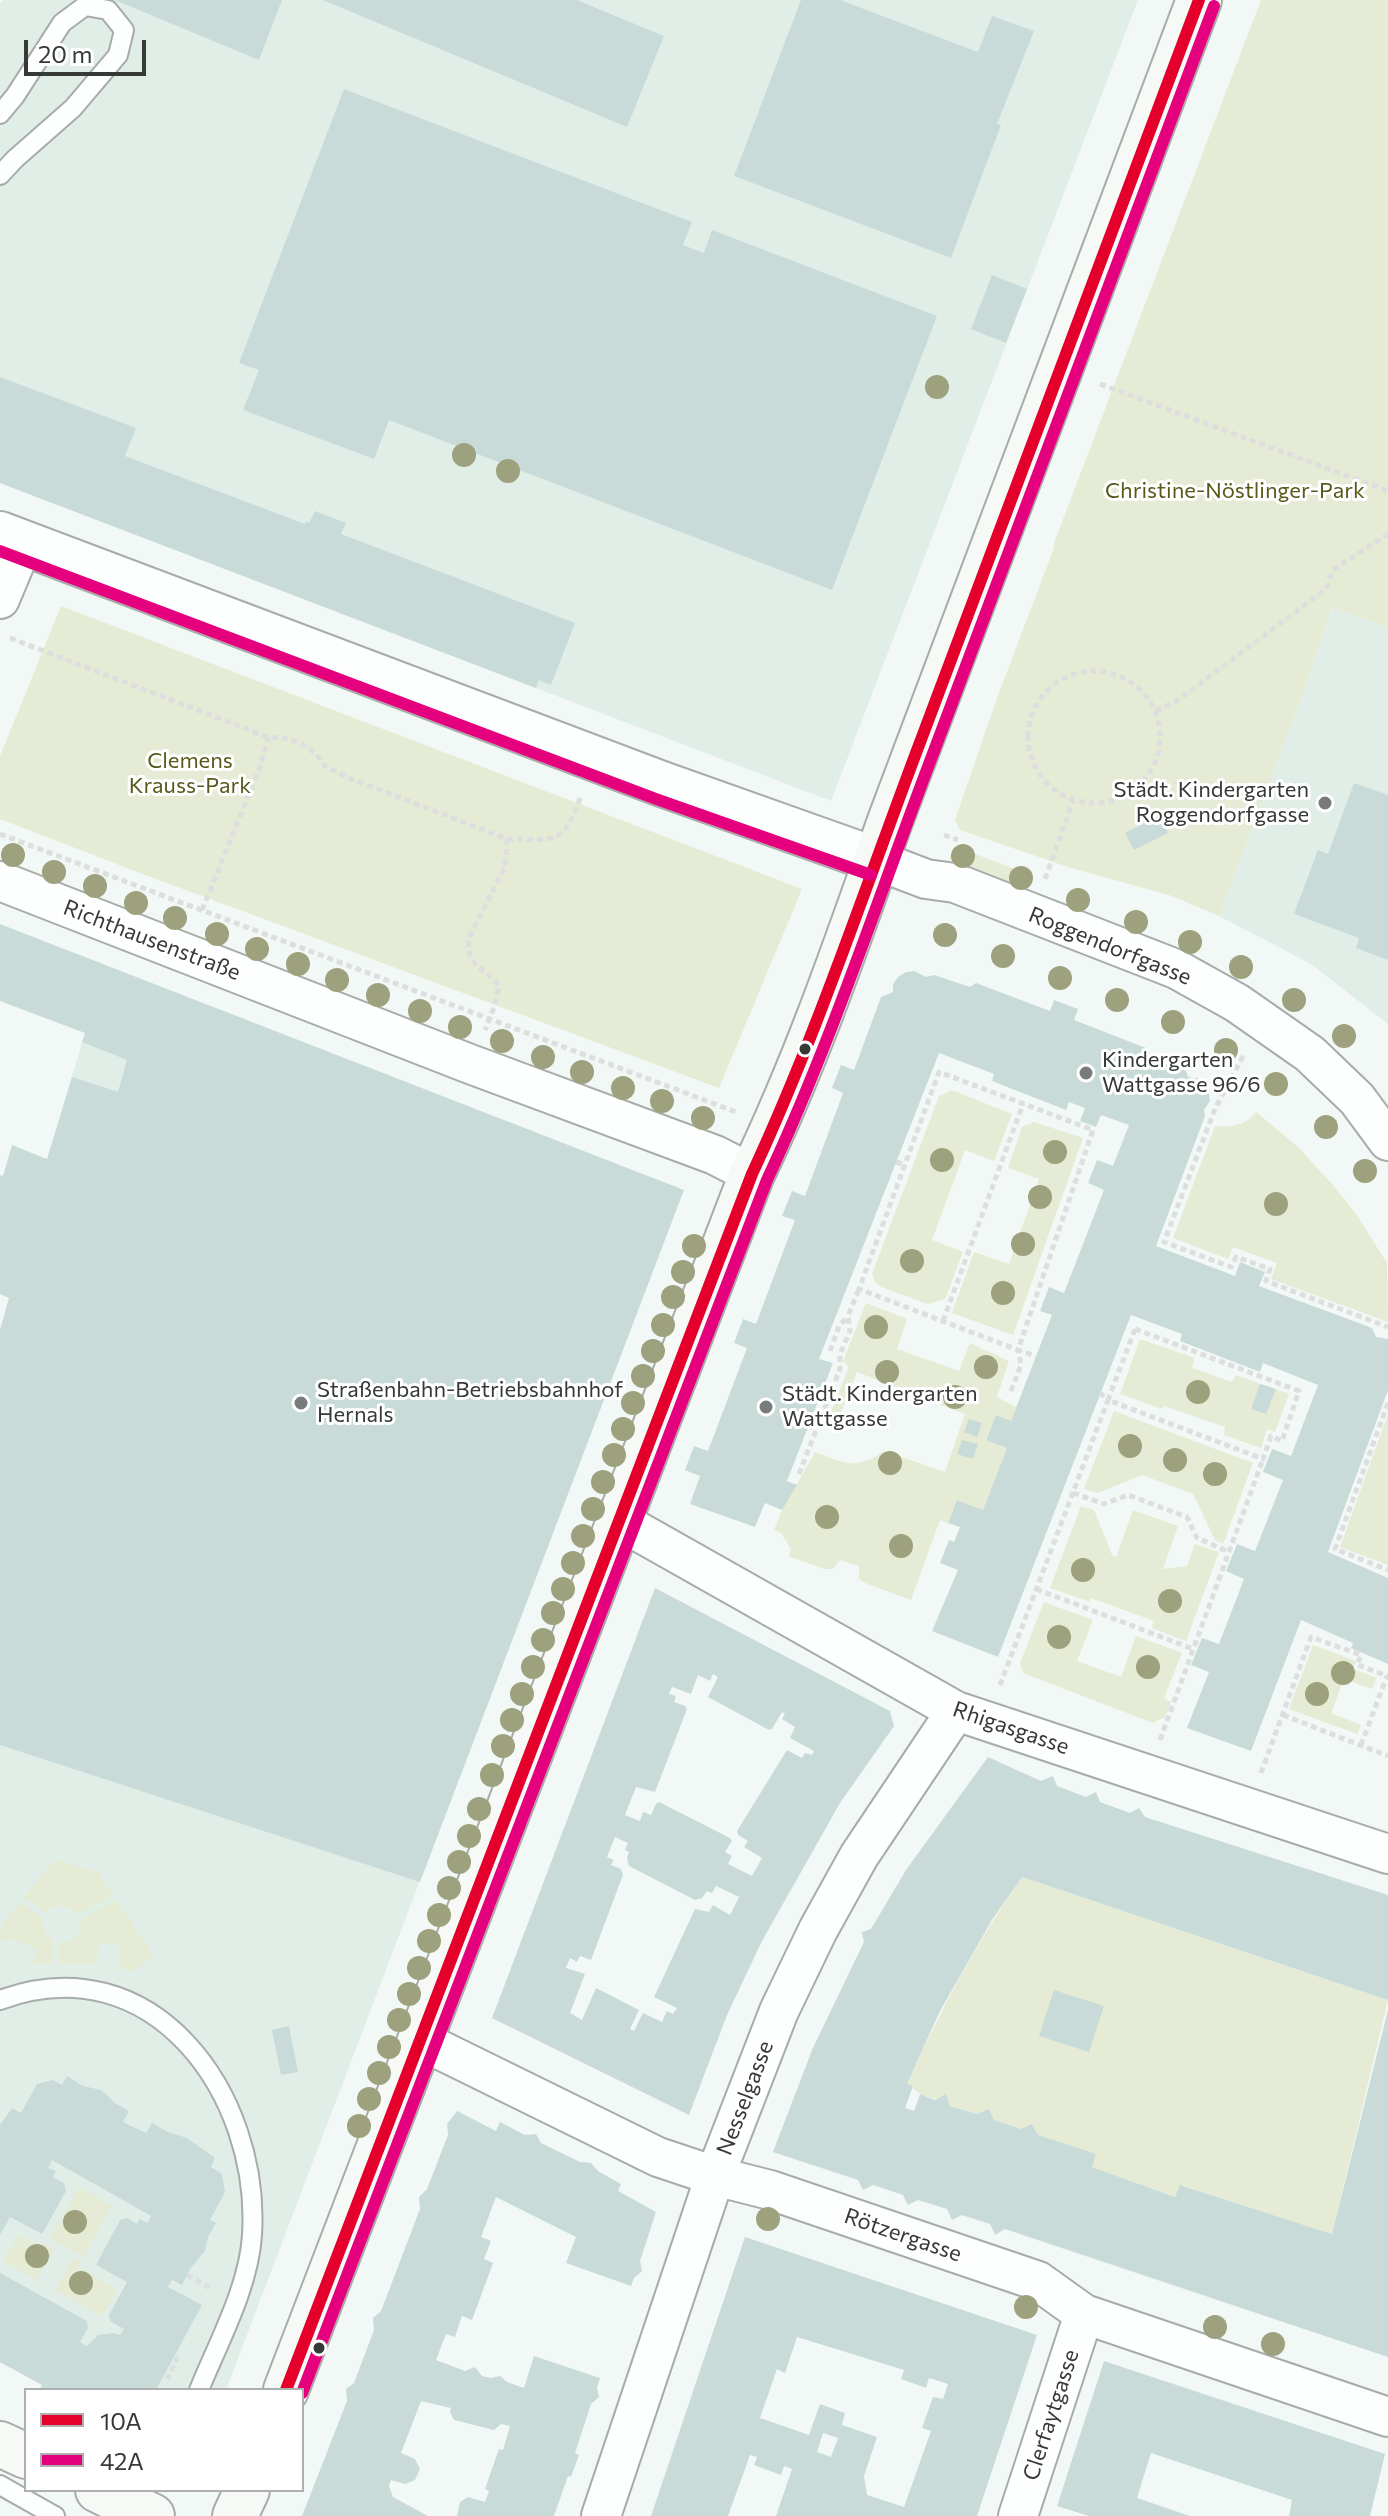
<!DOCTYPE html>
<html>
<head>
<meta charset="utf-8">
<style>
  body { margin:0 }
  #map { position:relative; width:1388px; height:2516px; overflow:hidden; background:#f2f8f5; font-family:Commissioner,sans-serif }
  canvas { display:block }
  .legend { position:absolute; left:24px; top:2388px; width:280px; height:104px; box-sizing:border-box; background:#fff; border:2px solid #aeb0af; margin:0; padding:10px 14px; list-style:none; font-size:24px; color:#353a37 }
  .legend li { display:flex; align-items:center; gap:16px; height:40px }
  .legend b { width:40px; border:2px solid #aeb0af }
  .scale { position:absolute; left:24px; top:40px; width:122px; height:36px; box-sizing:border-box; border:4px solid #353a37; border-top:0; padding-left:10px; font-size:24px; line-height:28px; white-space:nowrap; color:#353a37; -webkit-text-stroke:6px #fff; paint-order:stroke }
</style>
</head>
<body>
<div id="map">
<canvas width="1388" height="2516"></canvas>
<ul class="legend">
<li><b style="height:10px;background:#e4002b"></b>10A</li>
<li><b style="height:10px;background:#e5007d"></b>42A</li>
</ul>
<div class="scale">20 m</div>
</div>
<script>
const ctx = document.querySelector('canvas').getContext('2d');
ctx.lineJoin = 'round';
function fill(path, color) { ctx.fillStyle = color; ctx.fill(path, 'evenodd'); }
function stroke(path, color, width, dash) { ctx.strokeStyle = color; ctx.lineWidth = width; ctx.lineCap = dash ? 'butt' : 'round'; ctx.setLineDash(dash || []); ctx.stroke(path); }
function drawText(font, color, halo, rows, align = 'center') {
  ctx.font = font + ' Commissioner,sans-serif'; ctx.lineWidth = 6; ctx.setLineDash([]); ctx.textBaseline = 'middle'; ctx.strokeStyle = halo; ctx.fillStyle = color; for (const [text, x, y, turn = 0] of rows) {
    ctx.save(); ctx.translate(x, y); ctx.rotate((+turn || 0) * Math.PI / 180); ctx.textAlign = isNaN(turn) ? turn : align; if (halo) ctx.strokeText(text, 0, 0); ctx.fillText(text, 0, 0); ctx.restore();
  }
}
const built = new Path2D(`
  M3 0H1138L831 801 0 483V3Z
  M1332 608 1388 627V1024L1311 964 1219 916 1304 691Z
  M82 1042 602 1244 574 1476 226 2390H43L40 2389 42 2385 0 2362V1330Z`);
const green = new Path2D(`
  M1261 0H1388V627L1332 608 1304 691 1219 916 1172 896 1068 867 960 830 955 820 997 698 1054 548V543Z
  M61 606 802 889 719 1088 140 873 0 819V756Z
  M962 849 1033 876 1028 889 949 859 953 851Z
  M952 1090 1012 1114 994 1161 965 1150 932 1240 963 1252 945 1299 928 1304 881 1287 875 1282 872 1274 939 1096Z
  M1256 1112 1297 1146 1332 1184 1356 1214 1387 1263 1388 1322 1271 1279 1277 1263 1233 1247 1228 1259 1173 1238 1215 1126C1231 1127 1246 1126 1256 1112Z
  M1034 1122 1083 1138 1013 1335 952 1313 974 1252 1009 1264 1039 1179 1008 1168 1022 1127Z
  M866 1303 907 1319 897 1349 959 1371 970 1343 1009 1361 997 1397 1016 1407 1011 1421 996 1416 986 1439 1007 1448 983 1510 957 1500 948 1523 940 1520 911 1600 865 1583 859 1579V1566L840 1560 833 1569H824L789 1556 791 1549 781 1533 774 1530 782 1510 815 1452C843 1463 857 1471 884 1451L945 1472 965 1414 857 1372 837 1422 828 1419 849 1367 843 1361Z
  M1140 1339 1195 1358 1192 1368 1232 1382 1236 1375 1289 1394 1275 1432 1267 1429 1261 1448 1224 1435 1225 1427 1164 1406 1162 1409 1120 1394Z
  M1114 1411 1253 1463 1223 1544 1215 1540 1193 1494 1142 1475 1098 1493 1084 1489Z
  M1388 1414V1565L1340 1547Z
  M1081 1506 1094 1510 1112 1555 1116 1557 1133 1510 1178 1526 1163 1569 1187 1566 1195 1544 1219 1552 1186 1641 1152 1628 1154 1621 1091 1598 1090 1602 1050 1588Z
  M1044 1602 1093 1620 1077 1661 1121 1677 1136 1636 1182 1653 1164 1698 1171 1702 1165 1717 1153 1723 1023 1673 1020 1663Z
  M1313 1645 1356 1661 1353 1669 1377 1678 1372 1689 1344 1679 1331 1713 1361 1725 1357 1734 1289 1709Z
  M55 1860 98 1872 113 1896 78 1914 64 1905 52 1907 45 1913 24 1897Z
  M1022 1877 1388 2000 1332 2234 1181 2185 1175 2197 1092 2167 1038 2135 1032 2124 1021 2129 994 2120 989 2109 977 2114 950 2106 946 2095 936 2099 922 2095 907 2084C940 2011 976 1943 1022 1877Z
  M116 1900 153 1955 135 1971 119 1969 121 1945 99 1943 96 1964H59V1943L69 1941 78 1935 80 1920Z
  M20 1902 42 1918 43 1930 53 1941V1964H33L37 1949 11 1939 0 1941V1929Z
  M79 2187 112 2206 83 2257 50 2239Z
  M19 2235 41 2247 45 2242 54 2248 36 2280 3 2261Z
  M73 2258 81 2262 78 2268 117 2290 102 2316 55 2290Z`);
const building = new Path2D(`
  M115 0H282L259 60Z
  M323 0H577L664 36 627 127Z
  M801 0H840L978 52 992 16 1034 31 997 124 1001 125 951 258 734 176Z
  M344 89 692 222 683 245 704 253 712 230 937 316 832 590 389 420 374 459 243 410 259 370 239 363Z
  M992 275 1027 289 1006 343 971 329Z
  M0 377 136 428 125 456 305 524 306 521 309 523 315 511 346 523 341 534 575 623 551 685 539 680 536 688 0 483Z
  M1354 783 1388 795V960L1356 948 1359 938 1294 914 1318 850 1328 854Z
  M1160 815 1168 833 1134 850 1125 833Z
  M0 924 684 1190 420 1882 0 1745V1330L9 1298 0 1294V1175L3 1176 12 1145 47 1159 72 1077 118 1092 127 1060 82 1042 85 1033 0 1001Z
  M914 971 926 977 934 975 970 987 976 983 1050 1011 1054 1000 1078 1009 1074 1020 1146 1048 1150 1053 1148 1057 1186 1071 1188 1077 1200 1079 1208 1088 1210 1101 1204 1110 1205 1116 1156 1246 1235 1276 1240 1262 1265 1272 1259 1286 1372 1328 1376 1337 1388 1339V1390L1328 1552 1388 1578V1664L1351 1648 1353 1643 1301 1620 1251 1751 1187 1728 1209 1672 1191 1665 1202 1638 1219 1644 1244 1579 1226 1571 1237 1544 1255 1551 1283 1480 1263 1472 1272 1449 1291 1456 1318 1385 1263 1363 1260 1372 1180 1341 1182 1334 1131 1315 998 1657 932 1631 958 1570 940 1563 949 1540 954 1542 960 1527 948 1523 957 1500 983 1510 1007 1448 986 1440 996 1415 1011 1421 1052 1315 1040 1311 1049 1287 1064 1293 1104 1190 1088 1183 1097 1160 1113 1166 1129 1125 1101 1115 1096 1127 1080 1121 1085 1108 1069 1102 1066 1110 992 1081 994 1074 939 1053 819 1359 833 1363 787 1481 797 1485 782 1510 765 1503 755 1527 690 1504 700 1476 685 1470 694 1446 708 1451 747 1348 734 1343 743 1319 756 1324 795 1220 782 1216 792 1191 805 1196 843 1093 832 1088 841 1065 854 1070 881 997 893 992V984L898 977 906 972Z
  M1260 1384 1276 1389 1266 1414 1251 1409Z
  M969 1419 982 1423 977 1437 964 1432Z
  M962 1440 978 1444 973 1459 957 1454Z
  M655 1588 890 1711 894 1726 840 1803 762 1941 727 2015 689 2115 492 2018ZM713 1674 718 1677 708 1697 769 1730 772 1729 782 1712 785 1714 782 1719 795 1727 790 1738 814 1751 812 1755 805 1753 802 1758 787 1750 737 1831 738 1835 748 1841 744 1847 762 1858 752 1876 728 1864 732 1856 725 1852 732 1841 730 1838 659 1802 656 1804 651 1815 643 1812 640 1821 625 1815 636 1787 655 1792 687 1709 685 1706 674 1702 676 1696 669 1694 672 1687 691 1694 698 1675 710 1681ZM615 1837 628 1843 625 1850 629 1852 627 1858 629 1866 695 1900 702 1898 707 1891 712 1893 716 1886 739 1897 730 1915 713 1905 709 1912 695 1909 654 1997 677 2008 673 2014 667 2011 662 2022 643 2013 634 2031 630 2029 639 2010 596 1988 582 2020 570 2013 585 1974 566 1968 570 1958 577 1962 580 1956 591 1960 623 1875 621 1869 611 1865 614 1860 607 1857Z
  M988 1757 1041 1781 1053 1776 1057 1786 1086 1797 1096 1792 1100 1802 1130 1813 1139 1808 1145 1817 1388 1895V2000L1022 1877 992 1920 940 2011 907 2084 913 2086 905 2108 914 2111 920 2094 935 2100 946 2094 950 2106 977 2114 989 2109 994 2120 1021 2129 1032 2124 1038 2135 1096 2154 1092 2167 1175 2197 1180 2185 1332 2234 1388 2010V2357L1005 2229 995 2235 990 2224 962 2215 952 2220 947 2209 918 2200 908 2205 903 2195 873 2185 863 2190 858 2180 773 2152 812 2050 864 1942 862 1932 871 1929 906 1870Z
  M1054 1990 1104 2006 1089 2052 1039 2036Z
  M289 2026 298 2072 281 2075 272 2030Z
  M67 2076 83 2086 101 2090 115 2103 129 2111 123 2122 146 2133 152 2123 168 2132 187 2138 215 2158 211 2167 222 2174 225 2192 210 2220 216 2223 208 2237 205 2251 190 2269 182 2285 172 2280 168 2287 202 2305 156 2390H43L40 2389 42 2385 0 2362V2273L87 2321 88 2328 80 2342 87 2346 98 2335 113 2333 120 2335 124 2329 110 2321 109 2315 127 2282 96 2265 120 2220 127 2218 137 2224 139 2219 148 2223 151 2216 52 2160 48 2168 56 2171 53 2177 64 2183 66 2191 42 2234 10 2217 0 2235V2125L12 2108 21 2113 37 2084 53 2080 62 2085Z
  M457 2111 496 2131 500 2122 525 2135 536 2134 541 2143 580 2162 591 2163 598 2171 621 2184 618 2191 656 2212 640 2261 642 2271 634 2278 631 2286 566 2263 576 2237 496 2197 481 2237 491 2241 484 2259 493 2263 472 2320 462 2316 455 2337 446 2334 436 2360 465 2371 475 2367 482 2376 491 2378 500 2376 507 2382 524 2388 534 2356 600 2378 597 2388 599 2397 591 2404 575 2453 579 2455 571 2477 568 2476 554 2516H457L460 2502 468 2497 485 2502 489 2491 485 2489 499 2449 503 2450 510 2426 501 2424 494 2430 454 2420 450 2412 451 2408 421 2401 401 2453 415 2459 420 2469 415 2480 405 2484 391 2480 389 2486 393 2497 428 2516H302L347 2401 346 2389 354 2383 374 2330 373 2318 381 2311 420 2209 419 2197 427 2189 448 2135 447 2124Z
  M745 2237 1037 2335 977 2516H776L792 2469 784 2466 781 2475 754 2465 757 2457 750 2455 728 2516H651ZM797 2337 904 2370 901 2379 926 2388 929 2378 948 2384 943 2399 933 2397 922 2428 931 2431 904 2507 867 2495 864 2476 877 2437 842 2425 845 2413 820 2404 809 2435 760 2418 777 2369 785 2373ZM823 2433 838 2438 831 2457 817 2452Z
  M1104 2361 1385 2454 1370 2516H1289L1292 2500 1151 2453 1137 2498 1190 2516H1089L1057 2506Z`);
const path = new Path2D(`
  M1100 384 1388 491
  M10 638 268 737 290 739 304 745 316 754 325 766 349 778 507 839 505 867 470 936C463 965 484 966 499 986L494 1007 485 1030
  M1028 737a66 66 0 1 1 132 0a66 66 0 1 1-132 0Z
  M1156 711 1178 700 1326 589 1333 570 1388 534
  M0 834 736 1112
  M944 835 958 840
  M507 839C557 839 562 847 581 796
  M1045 879 1073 801
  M202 910 260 767 268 737
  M1243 1056 1215 1109 1164 1242 1231 1267 1236 1257 1270 1269 1266 1281 1388 1327
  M896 1162 905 1165
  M943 1321 1023 1104
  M1135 1329 1299 1391 1282 1441 1271 1436 1263 1459 1108 1400Z
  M830 1351 839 1326 848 1316
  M1011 1391 1021 1365 1018 1350 859 1289 939 1072 1093 1130 1018 1350 1036 1356
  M1388 1403 1335 1549 1388 1570
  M799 1474 840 1369V1354L850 1331 848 1316 859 1289
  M1073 1493 1104 1504 1128 1495 1187 1517 1197 1538 1229 1552
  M1036 1589 1193 1649
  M1000 1685 1108 1400 1100 1393
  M1283 1715 1388 1756
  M1160 1740 1263 1459
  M1361 1745 1387 1676
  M1261 1773 1311 1637 1361 1655 1357 1665 1388 1676
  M187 2275 210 2288
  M171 2378 168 2377 177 2359 173 2358`);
const service = new Path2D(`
  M0 114 15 96 62 23 85 6 108 10 124 30 118 55 73 108 15 159 0 175
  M0 2000C153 1943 261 2095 252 2235 249 2287 218 2343 199 2390
  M0 2485 55 2516`);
const minor = new Path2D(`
  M0 599 23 544
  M876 860 926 879 955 883 1176 969 1237 1003 1310 1054 1357 1099 1388 1141
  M0 881 470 1064 715 1155 752 1174
  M618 1520 956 1711 1388 1854
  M422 2041 658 2157 715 2176 770 2190 1038 2281 1084 2314 1388 2417
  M601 2516 715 2176 779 2011 818 1930 859 1856 956 1711
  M1018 2516 1084 2314`);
const tertiary = new Path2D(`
  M0 534 662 784 876 860`);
const secondary = new Path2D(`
  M286 2390C444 1985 595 1579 752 1174 807 1060 848 940 890 821L1199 0
  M0 2444 26 2456
  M98 2490 152 2516
  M235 2516 247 2490`);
const bus1 = new Path2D(`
  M286 2390 752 1174C817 1034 865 888 919 745 1012 496 1106 248 1199 0`);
const bus2 = new Path2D(`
  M0 551 656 799 871 875
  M302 2393 767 1180C832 1041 879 895 934 751 1027 502 1121 254 1214 6`);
const trees = [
  [937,387],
  [464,455],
  [508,471],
  [13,855],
  [963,856],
  [54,872],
  [1021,878],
  [95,886],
  [1078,900],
  [136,903],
  [175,918],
  [1136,922],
  [217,934],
  [945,935],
  [1190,942],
  [257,949],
  [1003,956],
  [298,964],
  [1241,967],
  [1060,978],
  [337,980],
  [378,995],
  [1117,1000],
  [1294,1000],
  [420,1011],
  [1173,1022],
  [460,1027],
  [1344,1036],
  [502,1041],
  [1226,1050],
  [543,1057],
  [582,1072],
  [1276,1084],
  [623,1088],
  [662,1101],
  [703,1118],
  [1326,1127],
  [1055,1152],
  [942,1160],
  [1365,1171],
  [1040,1197],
  [1276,1204],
  [1023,1244],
  [694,1246],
  [912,1261],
  [683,1272],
  [1003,1293],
  [673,1297],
  [663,1325],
  [876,1327],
  [653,1351],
  [986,1367],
  [887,1372],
  [643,1376],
  [1198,1392],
  [955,1397],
  [633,1403],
  [623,1429],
  [1130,1446],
  [614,1455],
  [1175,1460],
  [890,1463],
  [1215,1474],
  [603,1482],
  [593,1509],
  [827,1517],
  [583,1536],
  [901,1546],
  [573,1563],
  [1083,1570],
  [563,1589],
  [1170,1601],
  [553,1613],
  [1059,1637],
  [543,1640],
  [533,1667],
  [1148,1667],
  [1343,1673],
  [522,1694],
  [1317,1694],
  [512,1720],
  [503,1746],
  [492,1775],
  [479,1809],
  [469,1836],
  [459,1862],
  [449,1888],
  [439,1915],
  [429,1941],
  [419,1968],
  [409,1994],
  [399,2020],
  [389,2047],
  [379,2073],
  [369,2099],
  [359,2126],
  [768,2219],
  [75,2222],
  [37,2256],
  [81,2283],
  [1026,2307],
  [1215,2327],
  [1273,2344]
];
const markers = [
  [1325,803,8,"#777c7a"],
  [805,1049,7,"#353a37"],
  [1086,1073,8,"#777c7a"],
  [301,1403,8,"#777c7a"],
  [766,1407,8,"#777c7a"],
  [319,2348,7,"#353a37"]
];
const parkNames = [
  ["Christine-Nöstlinger-Park",1235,491],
  ["Clemens",190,761],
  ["Krauss-Park",190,786]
];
const poiNames = [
  ["Städt. Kindergarten",1309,790,"right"],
  ["Roggendorfgasse",1309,815,"right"],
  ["Kindergarten",1102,1060],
  ["Wattgasse 96/6",1102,1085],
  ["Straßenbahn-Betriebsbahnhof",317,1390],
  ["Hernals",317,1415],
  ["Städt. Kindergarten",782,1394],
  ["Wattgasse",782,1419]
];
const streetNames = [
  ["Richthausenstraße",152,940,21],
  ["Roggendorfgasse",1110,946,22],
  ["Rhigasgasse",1011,1728,19],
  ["Nesselgasse",745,2098,-69],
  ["Rötzergasse",903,2235,19],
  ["Clerfaytgasse",1051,2415,-72]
];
fill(built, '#e1eee8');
fill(green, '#e6ebd5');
fill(building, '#c9dbd8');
stroke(service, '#a7aca9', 22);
stroke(minor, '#a7aca9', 42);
stroke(tertiary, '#a7aca9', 48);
stroke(secondary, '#a7aca9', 48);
stroke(path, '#dddede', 5, [6, 4]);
stroke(service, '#fdfefe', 18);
stroke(minor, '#fdfefe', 38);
stroke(tertiary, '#fdfefe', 44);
stroke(secondary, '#f6f9f6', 44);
stroke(bus1, '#e4002b', 12);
stroke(bus2, '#e5007d', 12);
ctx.fillStyle = '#9da17d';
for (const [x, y] of trees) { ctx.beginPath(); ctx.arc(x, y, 12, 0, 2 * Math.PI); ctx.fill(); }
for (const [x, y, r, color] of markers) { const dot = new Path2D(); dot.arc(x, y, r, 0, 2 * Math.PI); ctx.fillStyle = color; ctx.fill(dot); stroke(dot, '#fff', 3); }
drawText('22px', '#585a1b', '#fff', parkNames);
drawText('22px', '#353a37', '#fff', poiNames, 'left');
drawText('22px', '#353a37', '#fff', streetNames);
</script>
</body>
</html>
